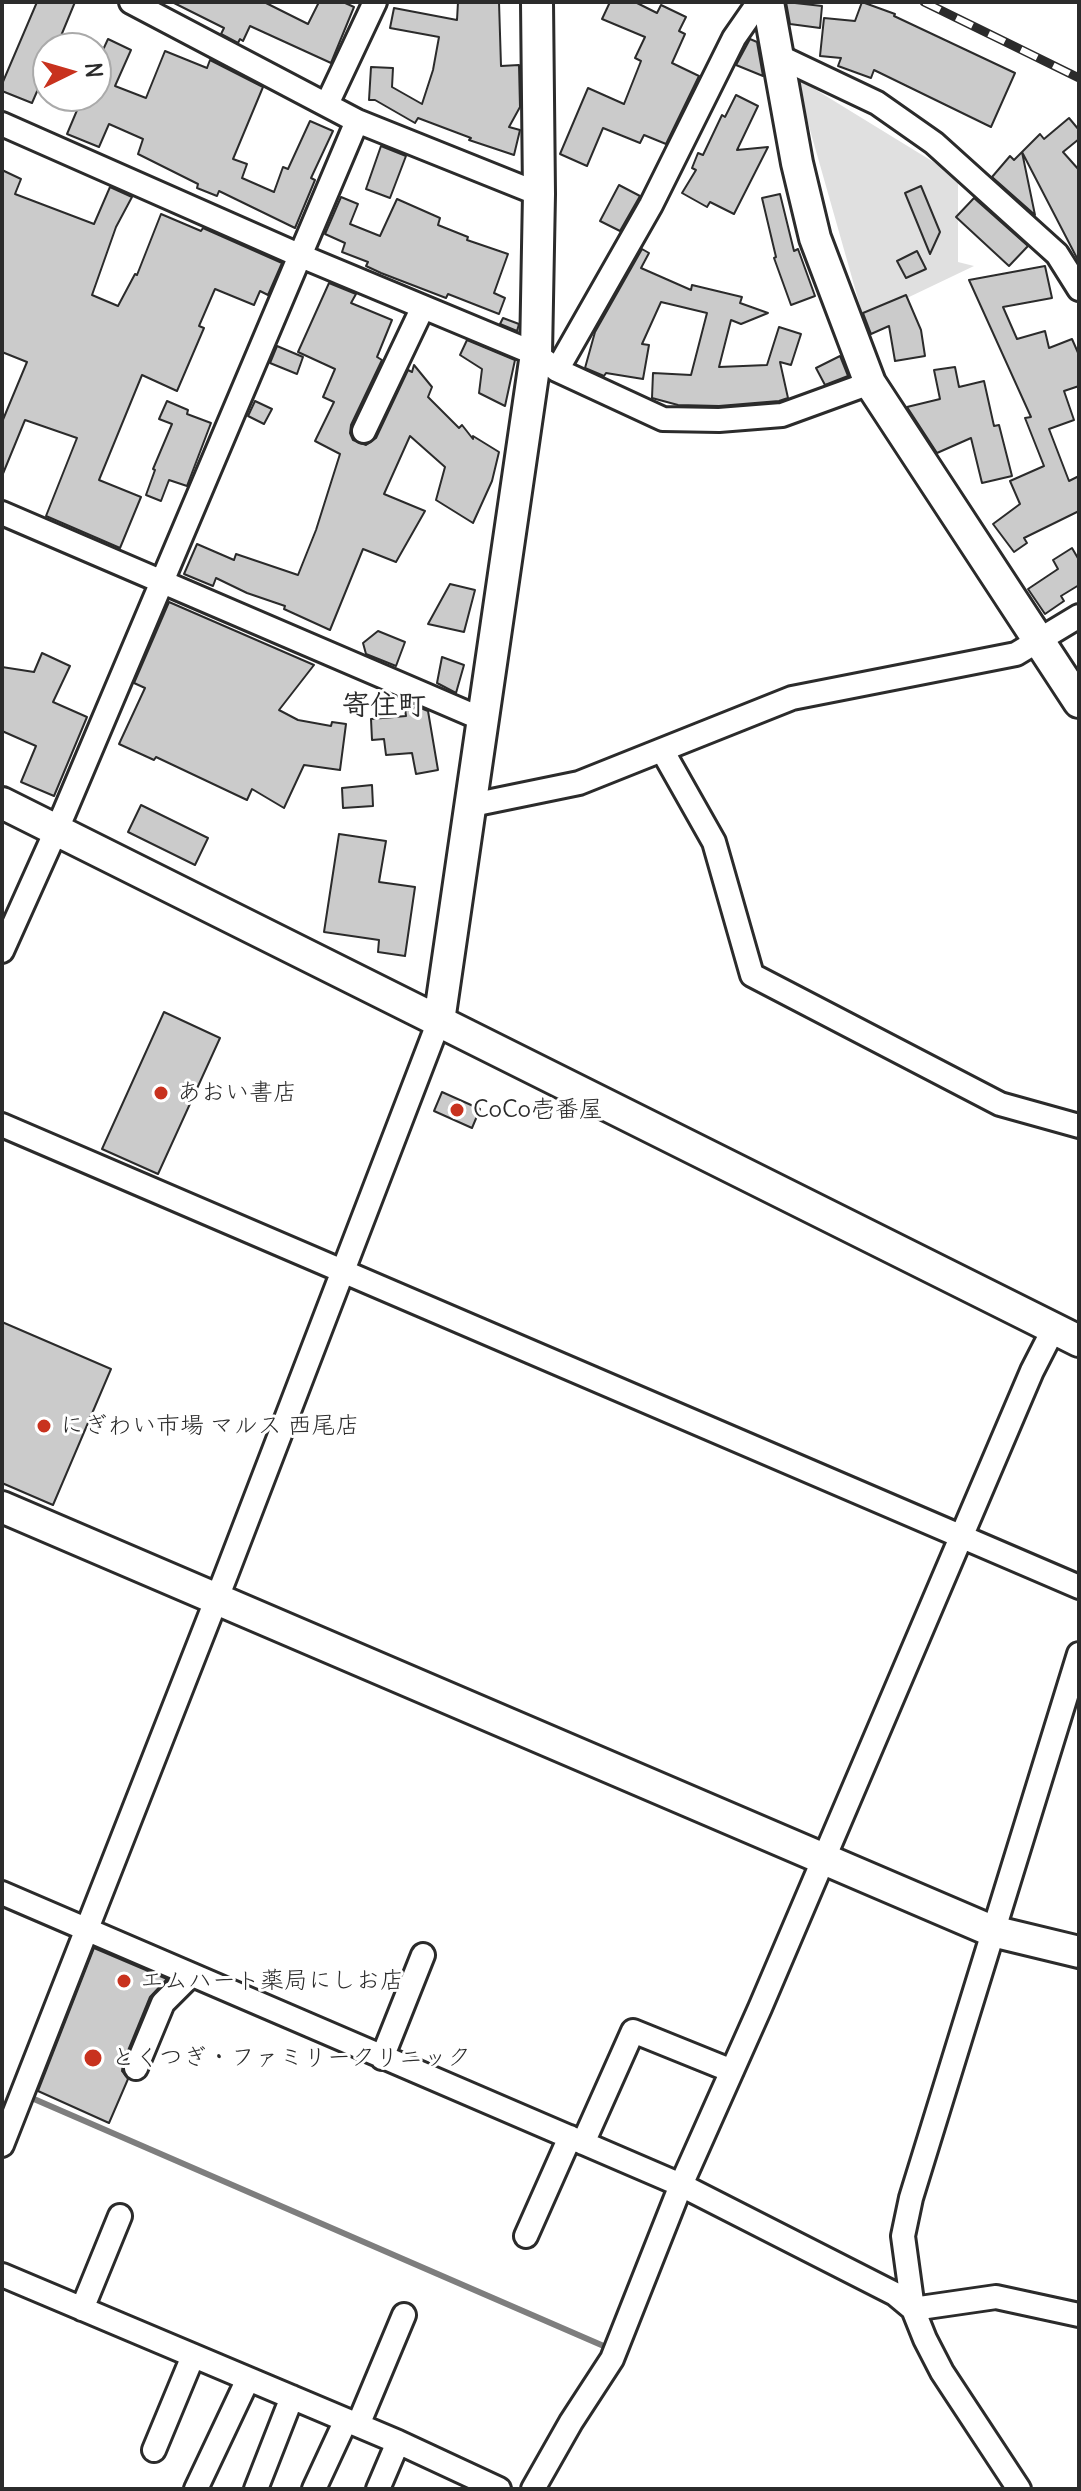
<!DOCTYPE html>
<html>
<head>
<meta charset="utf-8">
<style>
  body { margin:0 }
  #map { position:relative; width:1081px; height:2491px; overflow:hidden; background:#fff; font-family:Delius,sans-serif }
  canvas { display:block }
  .frame { position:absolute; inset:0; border:4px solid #2b2b2b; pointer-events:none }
  .north { position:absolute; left:32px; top:32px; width:80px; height:80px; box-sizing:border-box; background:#fff; border:2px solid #aaa; border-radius:50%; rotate:85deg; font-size:22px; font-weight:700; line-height:32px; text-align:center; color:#2b2b2b }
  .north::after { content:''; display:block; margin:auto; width:28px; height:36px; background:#c8321e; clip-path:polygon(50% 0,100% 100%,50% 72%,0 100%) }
</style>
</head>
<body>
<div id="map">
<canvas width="1081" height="2491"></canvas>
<div class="frame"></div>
<div class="north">N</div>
</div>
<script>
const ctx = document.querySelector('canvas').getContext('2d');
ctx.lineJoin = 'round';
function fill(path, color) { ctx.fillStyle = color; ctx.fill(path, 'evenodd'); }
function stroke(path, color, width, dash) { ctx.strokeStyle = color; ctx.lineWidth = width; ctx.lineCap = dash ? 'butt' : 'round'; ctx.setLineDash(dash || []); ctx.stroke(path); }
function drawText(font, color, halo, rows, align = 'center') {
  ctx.font = font + ' Delius,"Klee One",sans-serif'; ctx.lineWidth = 6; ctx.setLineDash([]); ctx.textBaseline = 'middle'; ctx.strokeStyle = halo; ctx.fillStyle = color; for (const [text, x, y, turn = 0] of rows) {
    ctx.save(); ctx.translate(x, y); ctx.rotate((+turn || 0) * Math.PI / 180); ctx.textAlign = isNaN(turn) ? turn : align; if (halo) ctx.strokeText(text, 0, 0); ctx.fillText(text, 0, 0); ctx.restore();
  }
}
const green = new Path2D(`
  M795 77 958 177V262L974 266 907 298 862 313Z`);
const stream = new Path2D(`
  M34 2099 606 2347`);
const building = new Path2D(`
  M37 2H75L56 48H48V66L32 103 2 91V84Z
  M172 2H264L308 24 319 2H343L354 7 331 63 250 26 243 41 240 39 238 43 221 34 224 28Z
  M458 2H499L501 66 519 65 520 107 509 127 520 130 514 155 469 140 471 138 418 118 415 123 375 100H369L371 67 393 68 392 87 422 104 433 70 439 37 390 28 394 8 457 20Z
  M610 2H635L657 13 661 5 686 17 679 31 685 34 672 63 699 76 666 144 644 135 640 143 603 128 587 166 560 154 588 88 624 104 641 61 635 58 645 37 602 19Z
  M786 2 822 6 820 28 790 24Z
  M862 2 895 14 894 16 1015 73 991 127 874 70 871 78 838 66 841 58 820 56 824 18 855 21Z
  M108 39 131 50 115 86 146 98 165 51 207 68 210 60 263 87 233 159 247 164 242 178 274 192 283 167 288 169 310 121 333 131 311 178 315 180 295 228 219 191 217 196 197 188 198 184 138 154 143 139 109 124 99 147 67 134 83 96H96V65Z
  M750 39 757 42 763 76 736 65Z
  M736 95 758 106 737 150 768 147 734 214 710 202 707 207 682 193 696 170 692 168 698 153 703 155 722 115 725 117Z
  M1069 118 1079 130V139L1063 152 1079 170V262L1022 152 1035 215 992 177 1010 156 1014 160 1040 134 1044 139Z
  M381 146 406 156 390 198 366 189Z
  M2 170 21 179 15 194 94 224 110 187 132 197 116 227 92 295 118 306 135 274 137 275 161 214 201 231 203 228 282 263 268 295 260 291 254 305 215 289 199 326 204 328 177 391 142 375 99 480 141 497 120 548 46 516 77 438 25 420 2 476V422L27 362 2 352Z
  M619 185 640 196 620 231 600 221Z
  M921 186 940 232 930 254 905 193Z
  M780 194 794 251 798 249 815 296 791 305 774 258 776 257 762 198Z
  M341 197 358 204 350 224 380 236 397 199 440 218 438 225 468 237 467 240 508 254 494 293 505 298 499 314 448 294 446 298 381 273 366 266 368 262 342 252 345 243 325 234Z
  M974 198 1028 246 1009 266 956 217Z
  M642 249 649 253 641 268 691 290 692 285 742 297 740 303 768 313 741 324 731 320 719 367 767 365 779 327 801 334 791 365 780 362 788 398 779 401 719 406 678 405 652 398 653 373 691 375 707 313 661 302 642 344 649 345 643 379 606 373 604 376 585 368 595 332Z
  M917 251 926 269 906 278 897 261Z
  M1045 266 1052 298 1003 307 1017 339 1045 331 1049 348 1072 339 1079 355V386L1064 391 1074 420 1049 429 1069 481 1079 476V511L1024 538 1027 543 1014 552 993 524 1020 504 1010 481 1044 466 1025 418 1031 417 969 280Z
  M329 283 356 294 351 303 392 320 377 357 382 360 351 425 350 433 353 440 366 445 376 438 408 370 412 372 414 365 432 387 428 397 459 428 462 425 473 439V436L499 452 492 481 473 523 436 500 445 467 410 436 384 494 425 511 396 562 363 549 330 630 284 609 285 606 247 593 216 578 213 586 184 574 197 544 234 560 236 554 298 575 316 530 340 454 315 441 334 402 323 397 335 369 298 352Z
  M906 295 921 330 925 356 895 361 889 326 871 334 863 313Z
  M503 318 519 324 517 331 500 324Z
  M467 340 515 360 505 406 479 393 482 369 460 355Z
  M277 346 303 357 297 374 270 363Z
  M840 356 848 376 825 385 816 368Z
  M955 367 959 387 984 381 994 426 999 425 1012 476 982 483 971 438 937 453 907 407 940 399 934 370Z
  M167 401 188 410 187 414 211 423 187 486 169 480 161 501 146 495 155 470 153 469 172 424 159 419Z
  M255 401 272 409 264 424 248 416Z
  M1072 548 1079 560V585L1061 596 1064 601 1045 614 1028 589 1058 569 1053 560Z
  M450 584 475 590 464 632 428 624Z
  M169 602 314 665 279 710 298 720 331 726 332 722 346 724 340 770 304 765 284 808 252 789 247 800 156 757 154 760 119 744 145 688 134 683Z
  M378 631 405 642 396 666 366 654 363 643Z
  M42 653 70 666 53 702 87 717 54 796 21 782 36 746 2 731V667L34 672Z
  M442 657 464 665 456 693 437 683Z
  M418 707 428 711 438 770 416 774 412 753 386 755 384 739 372 740 371 719 406 716 405 709Z
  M372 785 373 806 343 808 342 788Z
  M141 805 208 838 195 865 128 832Z
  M339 834 386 841 379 882 415 887 405 956 378 952 379 940 324 932Z
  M164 1012 220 1038 158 1174 102 1149Z
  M442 1092 480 1109 472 1128 434 1111Z
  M2 1322 111 1369 53 1505 2 1483Z
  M94 1948 167 1979 150 1997 123 2063 122 2071 128 2079 109 2123 38 2091Z`);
const street = new Path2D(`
  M131 2 357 121 539 194
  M778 56 877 103 934 143 1057 254 1079 289
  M327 104 375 2
  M2 124 301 256 536 354 557 370 663 419 719 420 782 415 870 383
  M557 370 651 205 734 38 759 2
  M364 431 423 307
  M2 513 484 720
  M662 750 714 842 752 975 1000 1104 1079 1126
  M472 805 579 783 792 698 1016 654 1079 616
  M2 951 64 813 357 121
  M2 1125 1079 1587
  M2 1893 681 2185 895 2294 913 2309 996 2297 1079 2315
  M382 2058 423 1955
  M136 2068 163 2003 190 1976
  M583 2143 633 2031 732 2071
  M2 2145 226 1575 439 1021
  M526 2236 570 2137
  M2 2275 398 2442 499 2489
  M82 2309 120 2216
  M358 2425 404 2315
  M154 2450 193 2356
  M196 2489 248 2379
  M256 2489 292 2397
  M314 2489 346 2420
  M378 2489 398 2442
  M533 2489 571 2422 612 2359 681 2185 760 2008 1032 1371 1054 1328
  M1019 2489 942 2372 925 2339 913 2309 903 2236 911 2198 1079 1654`);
const secondary = new Path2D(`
  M768 2 797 163 815 238 870 383 1079 702
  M2 803 1079 1341
  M439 1021 536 354 539 194 537 2
  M2 1507 992 1931 1079 1952`);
const rail = new Path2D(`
  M924 2 1079 78`);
const markers = [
  [161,1093,8,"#c8321e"],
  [457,1110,8,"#c8321e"],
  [44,1426,8,"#c8321e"],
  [124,1981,8,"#c8321e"],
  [93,2058,10,"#c8321e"]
];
const poiNames = [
  ["あおい書店",177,1093],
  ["CoCo壱番屋",473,1110],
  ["にぎわい市場 マルス 西尾店",60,1426],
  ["エムハート薬局にしお店",140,1981],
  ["とくつぎ・ファミリークリニック",111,2058]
];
const quarterNames = [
  ["寄住町",384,706]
];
fill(green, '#e0e0e0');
stroke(stream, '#7e7e7e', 6);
fill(building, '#cbcbcb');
stroke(building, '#2b2b2b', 2);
stroke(street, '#2b2b2b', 28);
stroke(secondary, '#2b2b2b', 36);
stroke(street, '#fff', 22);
stroke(secondary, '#fff', 30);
stroke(rail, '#2b2b2b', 9);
stroke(rail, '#fff', 6, [18]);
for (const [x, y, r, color] of markers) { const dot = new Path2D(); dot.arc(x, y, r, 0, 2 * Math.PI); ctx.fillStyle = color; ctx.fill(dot); stroke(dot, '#fff', 3); }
drawText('24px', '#2b2b2b', '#fff', poiNames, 'left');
drawText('bold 28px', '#2b2b2b', '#fff', quarterNames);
</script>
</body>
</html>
